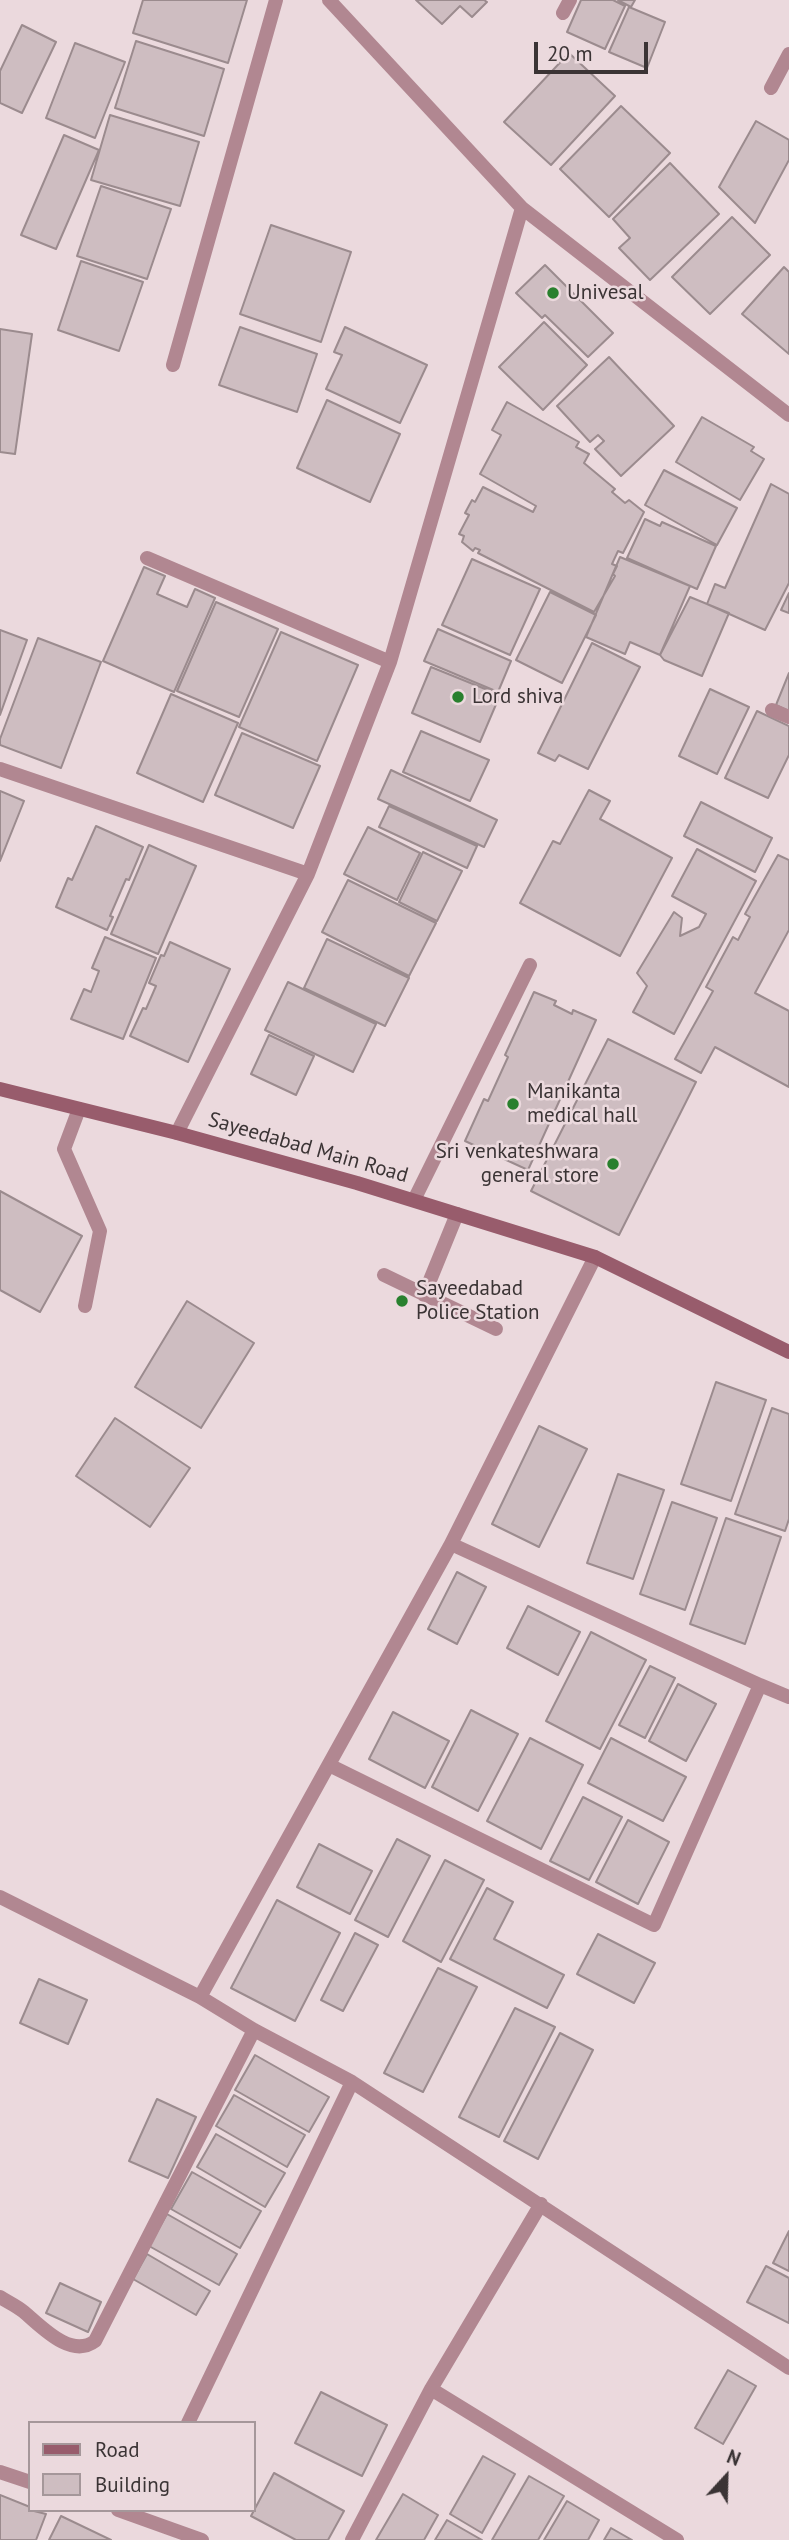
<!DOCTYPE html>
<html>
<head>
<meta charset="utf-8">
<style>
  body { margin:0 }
  #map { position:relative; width:789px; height:2540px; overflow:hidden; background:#ebd9dd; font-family:"PT Sans",sans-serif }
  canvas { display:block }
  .legend { position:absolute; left:28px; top:2421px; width:228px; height:91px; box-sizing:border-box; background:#ebd9dd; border:2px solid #a5979a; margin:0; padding:9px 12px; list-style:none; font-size:21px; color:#3b3435 }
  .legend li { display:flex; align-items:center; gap:14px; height:35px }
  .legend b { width:35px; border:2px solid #a5979a }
  .north { position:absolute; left:691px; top:2442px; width:70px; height:70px; -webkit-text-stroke:5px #ebd9dd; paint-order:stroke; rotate:22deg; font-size:19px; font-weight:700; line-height:28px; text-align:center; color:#3b3435 }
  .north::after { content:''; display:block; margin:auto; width:24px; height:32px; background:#3b3435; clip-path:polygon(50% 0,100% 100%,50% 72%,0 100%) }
  .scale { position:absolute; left:534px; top:42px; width:114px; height:32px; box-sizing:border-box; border:4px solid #3b3435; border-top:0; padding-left:9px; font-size:21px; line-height:24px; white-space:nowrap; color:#3b3435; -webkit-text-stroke:5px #ebd9dd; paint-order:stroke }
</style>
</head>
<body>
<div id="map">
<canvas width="789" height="2540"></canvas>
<ul class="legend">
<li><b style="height:9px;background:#985c6c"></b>Road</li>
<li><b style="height:19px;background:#cebdc1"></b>Building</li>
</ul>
<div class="north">N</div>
<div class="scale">20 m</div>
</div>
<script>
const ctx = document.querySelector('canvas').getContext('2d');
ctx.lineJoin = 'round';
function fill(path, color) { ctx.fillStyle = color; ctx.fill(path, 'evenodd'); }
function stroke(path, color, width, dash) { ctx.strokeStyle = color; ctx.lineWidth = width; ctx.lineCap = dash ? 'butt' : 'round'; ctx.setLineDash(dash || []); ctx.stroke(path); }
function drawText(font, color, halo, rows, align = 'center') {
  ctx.font = font + ' "PT Sans",sans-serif'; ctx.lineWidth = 5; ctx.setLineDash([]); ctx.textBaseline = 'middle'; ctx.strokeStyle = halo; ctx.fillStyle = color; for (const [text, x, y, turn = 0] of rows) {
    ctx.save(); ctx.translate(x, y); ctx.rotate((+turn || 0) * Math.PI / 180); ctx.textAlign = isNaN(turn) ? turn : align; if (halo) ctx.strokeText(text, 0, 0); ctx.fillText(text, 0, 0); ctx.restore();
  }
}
const building = new Path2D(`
  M143 0H247L228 63 133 33Z
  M416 0H484L487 2 472 17 460 6 442 24Z
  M581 0H613L625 6 605 49 567 32Z
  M618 0H635L631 7Z
  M629 7 665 22 647 68 609 52Z
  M22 25 56 42 22 113 0 103V71Z
  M136 41 224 69 204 136 115 108Z
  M75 43 125 62 95 138 46 118Z
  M569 53 615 96 551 165 504 122Z
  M621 106 670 153 609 217 560 169Z
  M110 115 199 142 180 206 91 180Z
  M756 121 789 140V160L755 223 719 187Z
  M64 135 99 150 56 249 21 235Z
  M670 163 719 214 650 280 619 248 630 238 613 219Z
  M101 186 171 209 147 279 77 256Z
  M732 217 770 255 710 314 672 277Z
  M271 225 351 252 321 342 240 314Z
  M81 261 143 282 119 351 58 330Z
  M545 265 613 333 588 357 545 315 542 318 516 293Z
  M784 267 789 272V354L742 314Z
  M544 322 587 365 543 410 499 367Z
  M240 327 317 354 297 412 219 385Z
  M345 327 427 365 400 423 326 389 342 355 334 352Z
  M0 329 32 334 15 454 0 452Z
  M609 357 674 426 621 476 595 449 604 441 598 435 590 442 557 406Z
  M327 400 400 434 370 502 297 468Z
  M507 402 579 442 576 447 589 454 584 463 615 489 612 492 625 503 629 500 644 512 623 553 618 551 612 564 617 566 613 574 615 576 594 612 478 553 480 550 475 548 473 551 462 542 464 536 459 534 469 515 465 513 472 500 475 502 483 487 533 512 536 506 480 474 501 435 492 430Z
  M702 417 754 447 751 451 764 459 740 500 676 462Z
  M664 470 737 508 717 545 645 505Z
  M771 484 789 494V583L765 630 707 604 715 584 725 588Z
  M645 519 660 526 662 522 716 546 697 589 627 558Z
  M620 557 690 586 660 655 630 642 625 654 586 637Z
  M472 559 540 589 510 655 442 625Z
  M144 567 165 576 157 594 187 607 195 589 215 598 174 692 103 661Z
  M550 592 596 615 562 683 516 660Z
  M789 593V613L781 610Z
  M690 597 729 613 702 676 664 660 660 655Z
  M216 602 278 629 239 717 177 691Z
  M438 629 511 661 498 692 424 661Z
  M0 630 27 640 0 715Z
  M281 632 358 665 317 761 239 727Z
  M38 638 101 662 61 768 0 745V739Z
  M592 643 640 667 588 769 559 755 555 761 538 753Z
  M431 667 500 695 480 742 412 713Z
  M789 673V711L776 705Z
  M710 689 749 707 717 774 679 756Z
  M171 694 238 723 203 802 137 773Z
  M757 711 789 726V755L768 798 725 778Z
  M421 731 489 760 470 801 403 772Z
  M242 733 320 766 293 828 215 795Z
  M391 770 497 820 484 847 378 799Z
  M589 790 610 801 600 819 672 858 620 956 520 903 553 841 560 844Z
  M0 791 24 801 0 861Z
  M701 802 772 838 755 872 684 836Z
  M389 806 477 846 467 868 379 827Z
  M96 826 143 847 129 880 126 879 110 916 113 917 107 930 56 907 68 878 72 880Z
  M368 827 420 853 397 900 344 874Z
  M149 845 196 866 158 954 111 934Z
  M697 849 756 881 674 1034 633 1012 647 986 637 973 674 912 682 918 680 936 699 927 706 914 672 896Z
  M423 852 462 871 437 921 399 902Z
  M778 855 789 860V930L755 993 789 1011V1087L715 1047 701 1073 675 1059 713 991 706 987 733 937 738 940 750 917 745 914Z
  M348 880 436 923 409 976 322 932Z
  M105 937 156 958 123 1039 71 1019 84 989 91 992 99 971 92 968Z
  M327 939 409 978 385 1026 304 988Z
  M170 942 230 969 188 1062 130 1036 143 1008 146 1009 156 986 149 983 161 955 164 956Z
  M288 982 376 1024 353 1072 265 1030Z
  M534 992 556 1001 554 1005 572 1014 573 1010 596 1020 528 1170 465 1141 484 1099 488 1101 508 1057 505 1055Z
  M269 1035 314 1056 296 1095 251 1074Z
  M608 1039 696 1082 619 1235 531 1191Z
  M0 1191 82 1236 40 1312 0 1290Z
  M187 1301 254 1343 201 1428 135 1387Z
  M716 1382 766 1400 731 1501 681 1484Z
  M772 1408 789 1414V1519L785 1531 735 1514Z
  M115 1418 190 1468 150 1527 76 1476Z
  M539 1426 587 1449 539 1547 492 1524Z
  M618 1474 664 1490 633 1579 587 1563Z
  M672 1502 717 1518 685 1610 640 1594Z
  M726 1518 781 1537 745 1644 690 1624Z
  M457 1572 486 1587 457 1644 428 1629Z
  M528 1606 580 1632 558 1675 507 1648Z
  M591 1632 646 1660 600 1749 546 1721Z
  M650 1666 675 1678 645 1738 619 1725Z
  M678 1684 716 1704 686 1761 649 1741Z
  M471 1710 518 1734 478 1811 432 1787Z
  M393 1712 449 1741 425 1788 369 1759Z
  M530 1738 583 1765 541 1849 487 1821Z
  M611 1738 686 1777 663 1821 588 1783Z
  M583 1797 622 1817 589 1880 550 1861Z
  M628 1820 669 1842 638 1904 596 1882Z
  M397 1839 430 1856 388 1937 355 1920Z
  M319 1844 372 1871 350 1914 297 1887Z
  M445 1860 484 1880 441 1962 403 1941Z
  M487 1888 513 1902 494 1939 564 1975 547 2008 450 1959Z
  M277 1900 340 1933 295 2021 231 1988Z
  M355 1933 378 1945 343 2011 321 2000Z
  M598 1934 655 1963 634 2003 577 1974Z
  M438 1968 477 1987 423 2092 384 2073Z
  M39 1979 87 2000 68 2044 20 2023Z
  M515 2008 555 2027 499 2137 459 2117Z
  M560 2033 593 2050 538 2159 504 2141Z
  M255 2055 329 2097 309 2132 235 2090Z
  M234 2095 305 2135 287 2167 216 2126Z
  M157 2099 196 2117 168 2178 129 2161Z
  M216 2134 285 2173 265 2207 197 2167Z
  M192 2172 261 2211 240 2248 171 2209Z
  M167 2214 237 2254 219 2285 149 2246Z
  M789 2231V2271L773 2263Z
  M147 2254 210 2291 196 2315 133 2279Z
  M766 2266 789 2278V2323L747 2302Z
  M60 2283 101 2302 88 2332 46 2313Z
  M728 2370 756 2386 723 2444 695 2428Z
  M321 2392 387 2425 362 2476 295 2443Z
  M483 2456 515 2474 482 2533 450 2514Z
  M274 2473 344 2511 328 2540H296L251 2516Z
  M529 2476 564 2496 538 2540H492Z
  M403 2494 438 2515 424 2540H376Z
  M0 2495 30 2507V2510L46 2514 36 2540H0Z
  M567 2501 599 2520 588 2540H544Z
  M61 2516 111 2540H49Z
  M447 2520 482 2540H435Z
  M611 2528 632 2540H604Z`);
const lane = new Path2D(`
  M384 1275 496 1329
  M424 1295 457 1214`);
const street = new Path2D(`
  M329 0 522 208 789 415
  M563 13 570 0
  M771 88 789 54
  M173 365 276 0
  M147 558 390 662
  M772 710 789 717
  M0 769 308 874
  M79 1109 64 1149 100 1231 85 1306
  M177 1133 308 874 390 662 522 208
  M414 1200 530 965
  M451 1544 760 1685
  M329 1765 654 1925 760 1685 789 1697
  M0 1897 200 1997 254 2030 352 2082 789 2368
  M200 1997 451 1544 595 1257
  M0 2297C8 2302 17 2306 24 2312 42 2327 71 2359 95 2341L254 2030
  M431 2389 677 2540
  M188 2423 352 2082
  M0 2472 30 2482
  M118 2510 202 2540
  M352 2540 431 2389 541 2204`);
const secondary = new Path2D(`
  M0 1089 177 1133 357 1183 595 1257 789 1352`);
const markers = [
  [553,293,7,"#29802e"],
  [458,697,7,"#29802e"],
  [513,1104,7,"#29802e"],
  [613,1164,7,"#29802e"],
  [402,1301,7,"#29802e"]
];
const poiNames = [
  ["Univesal",567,293],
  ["Lord shiva",472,697],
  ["Manikanta",527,1092],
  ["medical hall",527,1116],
  ["Sri venkateshwara",599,1152,"right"],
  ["general store",599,1176,"right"],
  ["Sayeedabad",416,1289],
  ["Police Station",416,1313]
];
const streetNames = [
  ["Sayeedabad Main Road",308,1148,16]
];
fill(building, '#cebdc1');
stroke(building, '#9b8b8e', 2);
stroke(lane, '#b18791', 14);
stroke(street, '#b18791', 14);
stroke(secondary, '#985c6c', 14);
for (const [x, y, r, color] of markers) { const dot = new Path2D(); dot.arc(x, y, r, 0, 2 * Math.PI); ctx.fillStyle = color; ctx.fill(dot); stroke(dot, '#ebd9dd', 2.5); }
drawText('21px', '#3b3435', '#ebd9dd', poiNames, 'left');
drawText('21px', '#3b3435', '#ebd9dd', streetNames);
</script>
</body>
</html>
